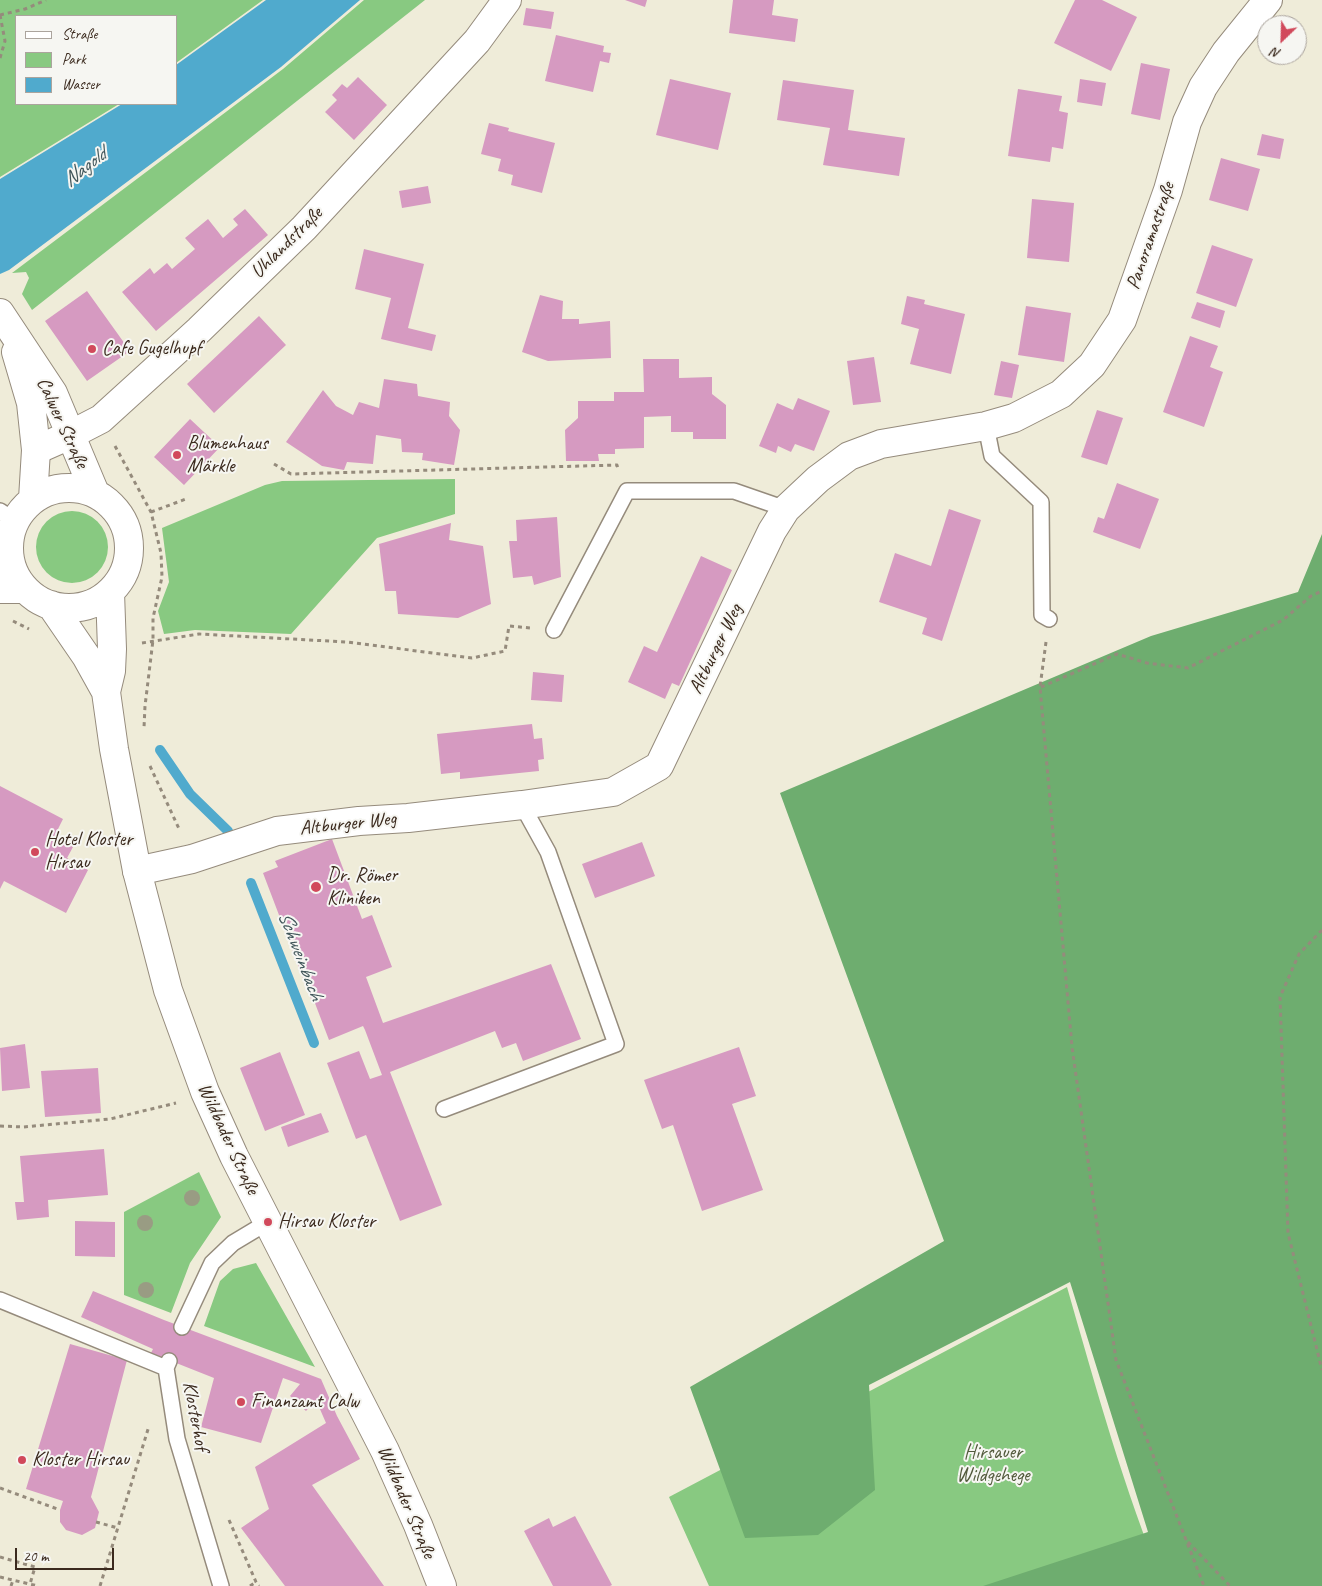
<!DOCTYPE html>
<html>
<head>
<meta charset="utf-8">
<style>
  body { margin:0 }
  #map { position:relative; width:1322px; height:1586px; overflow:hidden; background:#efecd9; font-family:Caveat,sans-serif }
  canvas { display:block }
  .legend { position:absolute; left:15px; top:15px; width:162px; height:90px; box-sizing:border-box; background:#f6f6f2; border:1px solid #aba49d; margin:0; padding:6px 9px; list-style:none; font-size:15px; color:#3b2a1e }
  .legend li { display:flex; align-items:center; gap:10px; height:25px }
  .legend b { width:25px; border:1px solid #aba49d }
  .north { position:absolute; left:1257px; top:15px; width:50px; height:50px; box-sizing:border-box; background:#f6f6f2; border:1px solid #aba49d; border-radius:50%; rotate:204deg; font-size:14px; font-weight:700; line-height:20px; text-align:center; color:#3b2a1e }
  .north::after { content:''; display:block; margin:auto; width:18px; height:22px; background:#d1495b; clip-path:polygon(50% 0,100% 100%,50% 72%,0 100%) }
  .scale { position:absolute; left:15px; top:1548px; width:99px; height:22px; box-sizing:border-box; border:2px solid #3b2a1e; border-top:0; padding-left:6px; font-size:15px; line-height:18px; white-space:nowrap; color:#3b2a1e; -webkit-text-stroke:4px #f6f6f2; paint-order:stroke }
</style>
</head>
<body>
<div id="map">
<canvas width="1322" height="1586"></canvas>
<ul class="legend">
<li><b style="height:6px;background:#fff"></b>Straße</li>
<li><b style="height:14px;background:#88c981"></b>Park</li>
<li><b style="height:14px;background:#50aacd"></b>Wasser</li>
</ul>
<div class="north">N</div>
<div class="scale">20 m</div>
</div>
<script>
const ctx = document.querySelector('canvas').getContext('2d');
ctx.lineJoin = 'round';
function fill(path, color) { ctx.fillStyle = color; ctx.fill(path, 'evenodd'); }
function stroke(path, color, width, dash) { ctx.strokeStyle = color; ctx.lineWidth = width; ctx.lineCap = dash ? 'butt' : 'round'; ctx.setLineDash(dash || []); ctx.stroke(path); }
function drawText(font, color, halo, rows, align = 'center') {
  ctx.font = font + ' Caveat,sans-serif'; ctx.lineWidth = 4; ctx.setLineDash([]); ctx.textBaseline = 'middle'; ctx.strokeStyle = halo; ctx.fillStyle = color; for (const [text, x, y, turn = 0] of rows) {
    ctx.save(); ctx.translate(x, y); ctx.rotate((+turn || 0) * Math.PI / 180); ctx.textAlign = isNaN(turn) ? turn : align; if (halo) ctx.strokeText(text, 0, 0); ctx.fillText(text, 0, 0); ctx.restore();
  }
}
const green = new Path2D(`
  M0 0H263L176 63V16H16V104H119L0 177Z
  M364 0H425L32 310 22 294 29 278 26 272 12 273 283 69Z
  M455 479V514L377 538 291 634 195 630 164 634 158 611 169 582 162 528 265 485 282 481Z
  M36 547a36 36 0 1 1 72 0a36 36 0 1 1-72 0Z
  M199 1172 221 1217 190 1263 171 1313 124 1295V1212Z
  M256 1263 315 1367 204 1326 220 1281 233 1269Z
  M1067 1287C1096 1388 1124 1490 1164 1586H709L669 1497Z`);
const forest = new Path2D(`
  M1322 534V1586H983L1148 1532 1070 1282 869 1385 875 1490 818 1535 745 1538 690 1387 944 1241 780 793 1151 636 1298 592Z`);
const water = new Path2D(`
  M266 0H360L281 67 9 270 0 274V179L122 104H176V65Z`);
const stream = new Path2D(`
  M160 750 190 794 228 831
  M251 883 314 1043`);
const building = new Path2D(`
  M625 0H647L645 7Z
  M733 0H774L772 15 798 19 795 42 729 33Z
  M1075 0H1102L1137 17 1111 71 1054 43Z
  M526 8 554 12 551 29 523 25Z
  M556 35 604 46 603 52 611 53 609 63 600 61 593 92 545 81Z
  M1141 63 1170 69 1160 120 1131 114Z
  M358 77 387 105 354 140 325 112 337 100 332 95 342 84 347 88Z
  M670 79 731 93 718 150 656 135Z
  M1080 79 1106 83 1102 106 1077 102Z
  M783 80 854 90 848 130 905 138 899 176 823 165 830 128 777 120Z
  M1018 89 1062 96 1059 111 1068 113 1063 149 1052 147 1050 162 1008 156Z
  M489 123 509 128 508 131 555 143 542 193 511 185 513 175 498 171 501 159 481 154Z
  M1262 134 1284 139 1280 159 1257 155Z
  M1221 158 1260 169 1248 211 1209 200Z
  M428 186 431 203 402 208 399 191Z
  M1032 199 1074 203 1069 262 1027 258Z
  M245 209 268 235 156 331 122 292 150 268 154 274 167 263 172 269 195 249 185 238 208 219 223 238 238 225 233 219Z
  M1212 245 1253 259 1236 307 1196 293Z
  M364 249 424 264 408 328 436 335 432 351 381 339 391 298 355 289Z
  M87 291 130 351 87 381 45 321Z
  M540 295 563 301 562 319H579V324L610 321 611 358 548 361 522 352Z
  M907 296 925 300 924 304 965 314 951 374 910 364 919 329 901 324Z
  M1197 302 1225 311 1220 328 1191 318Z
  M1026 306 1071 313 1064 362 1018 355Z
  M259 316 286 345 214 413 187 384Z
  M1190 336 1218 346 1210 367 1223 372 1204 427 1163 412Z
  M874 357 881 402 853 405 847 361Z
  M643 359H679V378L712 377V394L726 405V439H693V432H671V416L644 417V448L615 449V454H598L599 461H566L565 430 578 418V401H614V392H644Z
  M1001 361 1019 365 1012 398 994 395Z
  M384 379 417 384 418 396 450 402 449 416 460 430 454 465 422 460 423 453 402 452 401 439 376 435 373 464 347 462 344 470 322 466 286 442 323 390 336 406 353 415 359 402 379 408Z
  M798 398 830 411 814 451 795 444 791 452 778 446 776 453 759 446 777 403 793 410Z
  M1097 410 1123 418 1107 465 1081 457Z
  M190 419 220 447 184 485 154 457Z
  M1117 483 1159 499 1140 549 1093 532 1098 517 1104 519Z
  M949 509 981 520 942 641 922 634 927 618 879 602 895 553 931 566Z
  M557 517 561 577 534 585 532 576 513 578 509 541H517L516 520Z
  M451 523 449 540 483 546 491 604 458 618 398 614 396 591H385L379 544Z
  M701 556 732 570 679 686 672 683 665 699 628 682 644 646 657 652Z
  M533 672 564 675 562 702 531 700Z
  M532 724 534 739 542 738 544 759 538 760 539 771 460 779V772L441 774 437 734Z
  M0 786 63 819 54 837 73 847 67 858 88 870 66 913 4 881 0 889Z
  M332 839 362 919 372 915 392 967 366 977 383 1023 551 964 581 1039 523 1061 516 1043 502 1048 495 1031 390 1072 442 1205 400 1221 366 1135 356 1139 327 1063 359 1051 370 1079 382 1075 365 1030 363 1026 329 1040 313 998 311 999 263 873 278 867 275 861Z
  M642 842 655 876 595 898 582 864Z
  M25 1044 30 1088 2 1091 0 1048Z
  M739 1047 756 1096 732 1104 763 1190 702 1211 673 1125 662 1129 644 1080Z
  M280 1052 305 1115 265 1131 240 1068Z
  M98 1068 101 1113 45 1117 41 1071Z
  M321 1113 329 1132 288 1147 281 1127Z
  M104 1149 108 1195 48 1200 49 1217 17 1220 15 1202H24L20 1156Z
  M75 1221 115 1222V1257L75 1256Z
  M93 1291 164 1320 321 1379 337 1416 360 1459 312 1485 384 1586H285L241 1528 269 1509 255 1467 326 1423 316 1400 306 1411 290 1396 300 1384 283 1378 261 1443 201 1427 214 1378 151 1353 153 1349 81 1317Z
  M70 1344 127 1360 91 1497 99 1512 95 1528 82 1535 66 1530 60 1522V1510L63 1501 26 1489Z
  M575 1516 612 1585 610 1586H553L524 1531 549 1518 553 1527Z`);
const path = new Path2D(`
  M0 15 25 9 46 0
  M0 58 5 41 0 15
  M115 446 151 512 161 553 162 577 153 618V640L145 706 144 728
  M274 464 291 474 617 465 618 469
  M151 512 186 499
  M13 621 29 629
  M1046 642 1040 687 1072 1047 1116 1360 1204 1586
  M142 643 199 634 347 642 472 658 505 651 509 626 531 628
  M1041 687 1117 654 1147 663 1188 668 1283 620 1311 596 1322 591
  M150 766 180 831
  M1322 930 1299 954 1280 997 1288 1233 1322 1370
  M0 1126 23 1127 110 1119 176 1103
  M0 1488 60 1510
  M229 1520 256 1582 259 1586
  M96 1522 118 1528
  M1188 1542 1230 1586
  M0 1557 35 1567 30 1584
  M0 1577 38 1586
  M11 1586 13 1580
  M100 1586 149 1426
  M250 1586 256 1582`);
const lane = new Path2D(`
  M986 426 992 456 1041 502 1042 615 1049 619
  M0 511 15 521
  M554 630 627 491H734L786 509
  M444 1109 616 1044 548 852 522 805
  M0 1300 166 1368
  M182 1327 212 1263 233 1243 268 1222
  M169 1361 166 1368 177 1439 221 1586`);
const street = new Path2D(`
  M36 450 70 435 101 419 199 330 304 228 477 41 507 0
  M0 539 10 534
  M0 589H24
  M137 871 192 859 277 831 359 821 408 818 522 805 613 792 659 766 772 531 786 509 818 479 849 456 881 444 986 426 1014 418 1061 394 1092 365 1122 320 1168 190 1187 122 1203 87 1226 52 1268 0`);
const primary = new Path2D(`
  M0 313 53 393 95 493
  M16 352 31 403 36 450 33 499
  M9 548a60 60 0 1 1 120 0a60 60 0 1 1-120 0Z
  M110 592 112 649 111 671 106 692 114 749 137 871 168 990 205 1092 234 1156 385 1451 418 1525 442 1586
  M51 605 86 656 106 692`);
const trees = [
  [192,1198],
  [145,1223],
  [146,1290]
];
const markers = [
  [92,349,5,"#d1495b"],
  [177,455,5,"#d1495b"],
  [35,852,5,"#d1495b"],
  [316,887,6,"#d1495b"],
  [268,1222,5,"#d1495b"],
  [241,1402,5,"#d1495b"],
  [22,1460,5,"#d1495b"]
];
const streetNames = [
  ["Panoramastraße",1151,236,-71],
  ["Uhlandstraße",287,243,-45],
  ["Calwer Straße",62,423,65],
  ["Altburger Weg",716,649,-64],
  ["Altburger Weg",348,824,-6],
  ["Wildbader Straße",228,1139,65],
  ["Klosterhof",195,1416,79],
  ["Wildbader Straße",406,1502,67]
];
const poiNames = [
  ["Cafe Gugelhupf",102,349],
  ["Blumenhaus",187,444],
  ["Märkle",187,467],
  ["Hotel Kloster",45,840],
  ["Hirsau",45,863],
  ["Dr. Römer",327,876],
  ["Kliniken",327,899],
  ["Hirsau Kloster",278,1222],
  ["Finanzamt Calw",251,1402],
  ["Kloster Hirsau",32,1460]
];
const parkNames = [
  ["Hirsauer",993,1453],
  ["Wildgehege",993,1476]
];
const waterNames = [
  ["Nagold",85,168,-38],
  ["Schweinbach",300,956,69]
];
fill(green, '#88c981');
fill(forest, '#6ead6f');
fill(water, '#50aacd');
stroke(stream, '#50aacd', 10);
fill(building, '#d69ac1');
stroke(lane, '#958b7c', 18);
stroke(street, '#958b7c', 30);
stroke(primary, '#958b7c', 30);
stroke(path, '#958b7c', 3, [4, 4]);
stroke(lane, '#fff', 15);
stroke(street, '#fff', 28);
stroke(primary, '#fff', 28);
ctx.fillStyle = '#999c83';
for (const [x, y] of trees) { ctx.beginPath(); ctx.arc(x, y, 8, 0, 2 * Math.PI); ctx.fill(); }
for (const [x, y, r, color] of markers) { const dot = new Path2D(); dot.arc(x, y, r, 0, 2 * Math.PI); ctx.fillStyle = color; ctx.fill(dot); stroke(dot, '#f6f6f2', 2); }
drawText('20px', '#3b2a1e', '#f6f6f2', streetNames);
drawText('20px', '#3b2a1e', '#f6f6f2', poiNames, 'left');
drawText('20px', '#525a3c', '#f6f6f2', parkNames);
drawText('italic 21px', '#42575b', '#f6f6f2', waterNames);
</script>
</body>
</html>
